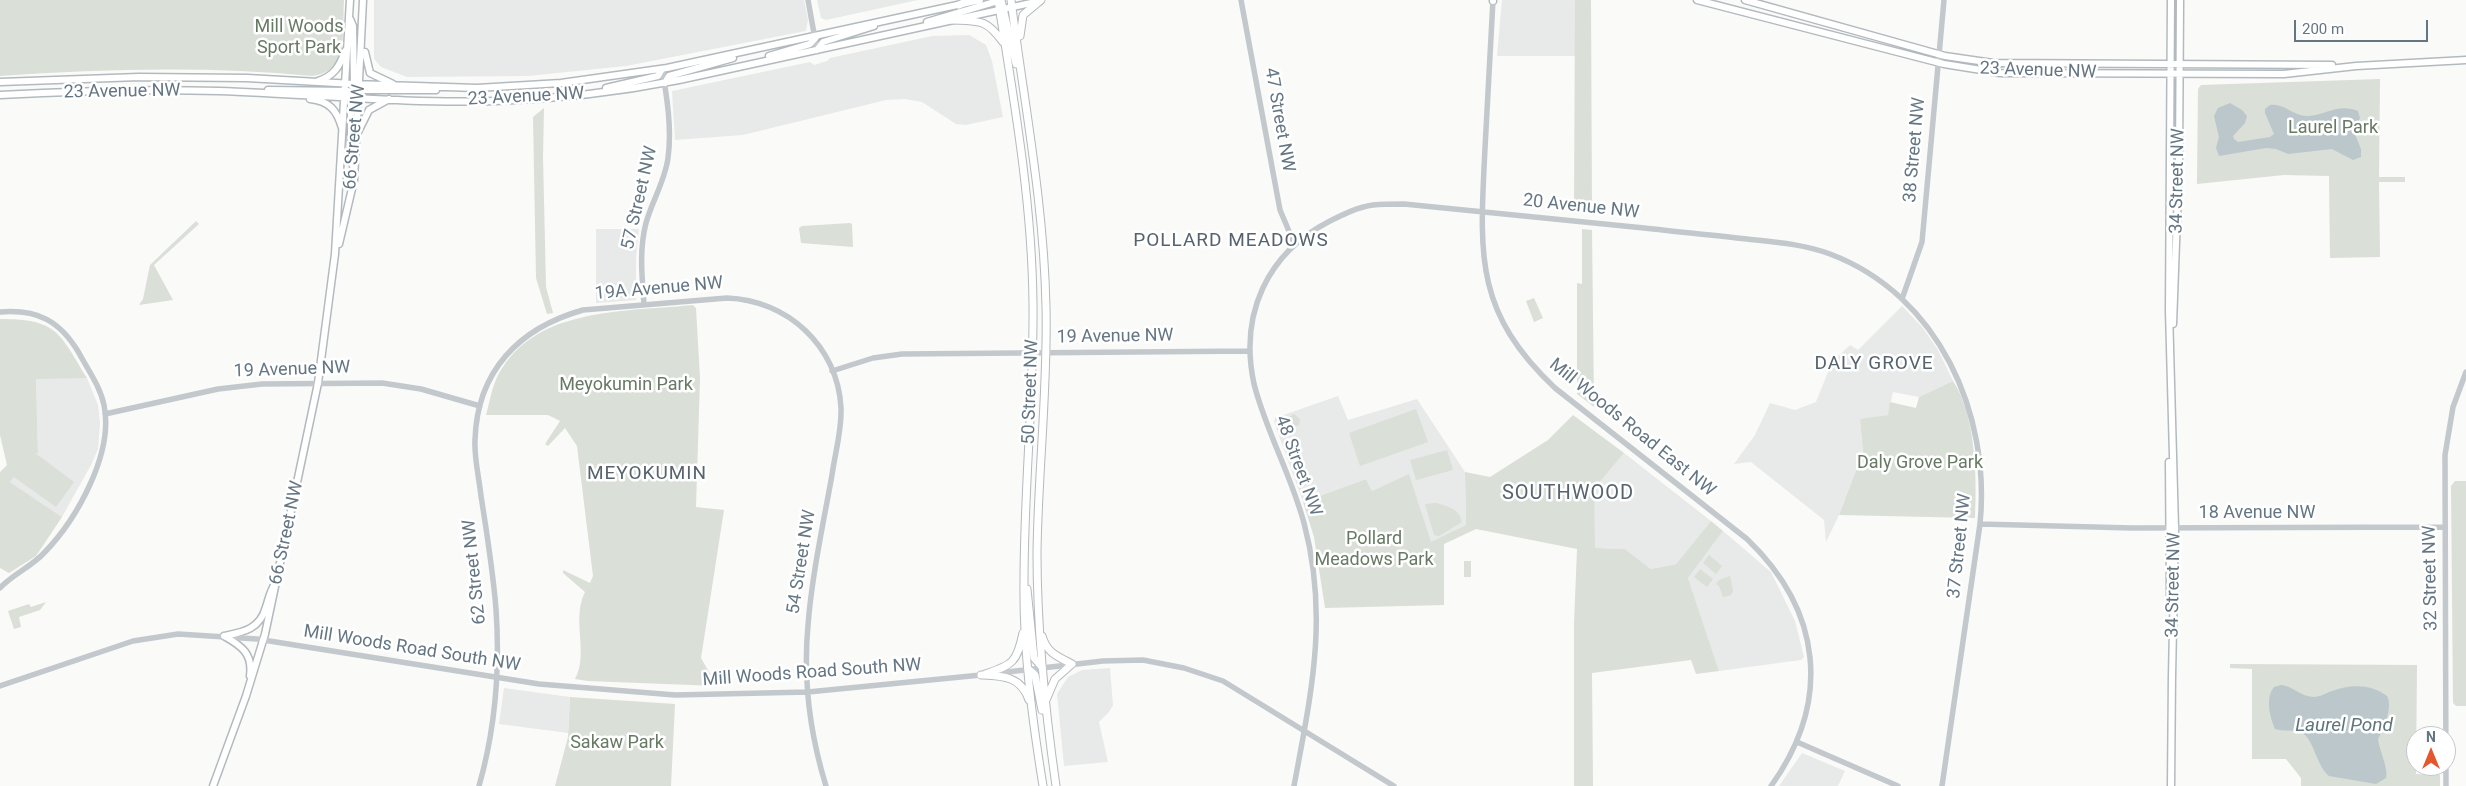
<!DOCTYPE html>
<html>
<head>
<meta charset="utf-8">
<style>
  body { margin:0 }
  #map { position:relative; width:2466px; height:786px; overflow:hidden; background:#fafaf8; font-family:Roboto,sans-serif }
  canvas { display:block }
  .north { position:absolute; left:2406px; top:726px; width:50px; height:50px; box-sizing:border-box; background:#fff; border:1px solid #c1c8cd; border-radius:50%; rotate:0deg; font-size:14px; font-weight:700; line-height:20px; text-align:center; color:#657683 }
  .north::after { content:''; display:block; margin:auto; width:18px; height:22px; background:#e4572e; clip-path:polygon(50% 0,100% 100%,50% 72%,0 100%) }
  .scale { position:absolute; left:2294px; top:20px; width:134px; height:22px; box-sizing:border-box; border:2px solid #657683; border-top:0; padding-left:6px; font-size:15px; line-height:18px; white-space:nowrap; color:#657683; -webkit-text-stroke:4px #fff; paint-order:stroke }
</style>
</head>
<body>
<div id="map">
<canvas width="2466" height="786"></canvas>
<div class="north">N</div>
<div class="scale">200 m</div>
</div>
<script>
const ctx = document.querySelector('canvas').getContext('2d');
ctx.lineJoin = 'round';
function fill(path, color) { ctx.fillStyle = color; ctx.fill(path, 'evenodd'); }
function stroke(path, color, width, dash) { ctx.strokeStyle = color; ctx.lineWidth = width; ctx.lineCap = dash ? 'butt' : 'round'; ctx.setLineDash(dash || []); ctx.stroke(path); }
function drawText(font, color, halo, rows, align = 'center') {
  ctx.font = font + ' Roboto,sans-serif'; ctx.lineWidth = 5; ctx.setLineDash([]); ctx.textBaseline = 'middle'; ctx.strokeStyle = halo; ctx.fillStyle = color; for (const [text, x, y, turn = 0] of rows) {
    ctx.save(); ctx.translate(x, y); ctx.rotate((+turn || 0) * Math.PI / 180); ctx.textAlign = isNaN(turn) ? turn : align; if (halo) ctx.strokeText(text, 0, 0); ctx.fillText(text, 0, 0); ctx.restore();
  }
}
const built = new Path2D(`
  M374 0H804L808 20 806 31 626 66 528 76 407 77 381 67 374 59Z
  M817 0H918L826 20 821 18Z
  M1502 0H1575V56H1497Z
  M969 35 986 45 992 61 1003 117 966 125 956 124 922 102 905 99 886 100 743 135 675 140 672 91 810 62 814 65 827 61 830 58 932 36Z
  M596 229H639L636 258V300L596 303Z
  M1902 306 1923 328 1938 350 1953 381 1919 397 1893 392 1888 415 1860 420 1863 452 1839 515 1826 542 1824 520 1751 462 1734 464 1755 435 1770 403 1795 410 1816 402 1832 362 1850 345 1858 350Z
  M36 378H87L98 405 100 423 98 449 91 465 62 517 10 482 30 453 38 452Z
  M1338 396 1348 420 1417 399 1465 472 1466 525 1431 543 1409 475 1372 491 1366 479 1303 502 1274 422 1275 418Z
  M1624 453 1711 521 1676 564 1651 569 1625 549 1594 548V489Z
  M1723 531 1771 572 1795 621 1804 657 1801 660 1719 671 1688 578Z
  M1110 668 1113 705 1109 712 1099 722 1108 762 1064 766 1057 694 1068 677 1082 670Z
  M504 688 570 697 568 733 499 724Z
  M1802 753 1845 771 1838 786H1779Z`);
const green = new Path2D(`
  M0 0H344C342 30 350 72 312 76 208 66 103 69 0 76Z
  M1575 0H1591L1592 214 1574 213Z
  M2380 79 2379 177H2405V182H2379L2380 257 2330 258 2329 176 2284 175 2197 184 2198 89 2201 85Z
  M544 108 543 157 546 287 553 313 547 314 536 278 533 117Z
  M196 221 199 224 154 265 173 300 139 305 143 299 150 265Z
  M850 223 852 224 853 247 801 243 799 228 802 226Z
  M1582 229 1592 230 1594 407 1577 394V283L1582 284Z
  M1534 298 1543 318 1534 322 1526 301Z
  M693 305 696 308 700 378 696 507 724 510 701 658 717 686 588 681 575 679C589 653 571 619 585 592L563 573V570L590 583 593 576 577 446 565 428 548 446 545 444 560 421 548 415H486C489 405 491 392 495 382 528 306 625 312 693 305Z
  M0 319C57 319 59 332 87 378L36 379 38 453H35L74 482 56 507 14 477 10 482 62 517 36 556 9 573 0 568V472L7 465 0 435Z
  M1953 381C1976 416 1977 477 1975 518L1839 515 1863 452 1860 419 1888 415 1890 402 1916 408 1919 397Z
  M1416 409 1428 442 1360 466 1349 433Z
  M1294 414 1300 419 1299 425 1289 429 1285 424V419Z
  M1573 415 1624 453 1594 489 1595 548 1625 549 1651 569 1676 564 1711 521 1723 531 1688 578 1719 671 1696 674 1691 660 1592 673 1593 786H1574V624L1577 549 1476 529 1444 544V605L1325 608 1314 537 1303 502 1366 479 1372 491 1409 474 1431 542 1466 525 1465 472 1490 477 1548 440Z
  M1447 450 1453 470 1416 480 1410 460Z
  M2455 481H2466V706H2456L2453 703 2451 486Z
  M1436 503C1448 506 1459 509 1462 522L1439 536 1434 535 1425 504Z
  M1709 555 1722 566 1716 574 1703 563Z
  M1464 561H1471V577H1464Z
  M1700 569 1713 579 1707 587 1694 577Z
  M1730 576 1733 591 1731 595 1723 597 1719 586 1716 584 1719 580Z
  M46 602 40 610 19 617 21 627 14 629 8 611 29 604 31 607Z
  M2230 664 2417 665 2416 774 2440 775V786H2301V778L2286 759H2252V669L2230 668Z
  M570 697 675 704 671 786H555L568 737Z`);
const water = new Path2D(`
  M2230 103 2242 110 2247 116 2245 123 2233 136 2234 139 2238 142 2270 137 2274 134 2265 113V109L2270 105C2285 103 2294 117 2308 116 2327 115 2338 103 2358 111L2360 118 2354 132 2361 149V157L2353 160 2332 149 2288 154 2276 149 2266 148 2219 156 2216 148 2219 137 2214 116 2218 108Z
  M2281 685C2293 686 2301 697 2314 697 2320 697 2326 693 2332 691 2351 684 2371 684 2387 696 2393 707 2384 729 2378 739 2379 749 2389 770 2386 778L2376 784 2329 776C2316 765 2314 739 2302 733 2294 729 2283 732 2275 729 2270 717 2265 698 2274 687Z`);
const tertiary = new Path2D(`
  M808 0 817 50
  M1241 0 1280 210 1294 243
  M1493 0C1490 49 1488 99 1485 148 1480 252 1473 311 1555 388L1747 539C1822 611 1832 701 1771 786
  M1902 299 1922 242 1944 0
  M644 304C642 277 639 250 646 223 652 201 665 181 668 158 672 129 667 97 662 69
  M0 312C38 309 60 321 79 353 88 370 100 386 104 405 114 453 77 519 44 553 31 567 13 574 0 588
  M832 371 873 358 902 354 1250 351
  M105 414 218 389 262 384 382 383 421 389 480 406
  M1980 524 2132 528 2445 527
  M0 686 133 641 178 634 257 639 539 684 675 695 808 692 981 675 1103 661 1143 660 1184 668 1223 681 1394 786
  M1797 742 1898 786
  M479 786C495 730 500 667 496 609 493 571 487 534 481 496 479 477 474 458 475 440 477 371 519 328 583 310L727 298C787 300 838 346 841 408 842 430 835 453 832 475 823 525 812 575 808 625 803 679 810 734 826 786
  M1294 786C1311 694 1329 617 1304 523 1291 475 1266 431 1254 384 1239 314 1267 253 1330 221 1344 214 1358 207 1373 205 1383 204 1394 204 1404 204 1484 212 1564 220 1644 228 1679 232 1713 235 1747 239 1775 242 1803 244 1830 254 1939 295 1991 414 1980 524L1942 786
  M2446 786 2445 455 2453 407 2466 372`);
const secondary = new Path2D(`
  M1697 0 1944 64 2000 73 2284 74 2356 66 2466 60
  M1745 0 1945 56 1993 63 2332 65
  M2171 0 2169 311 2175 528 2172 677
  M1493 1V0
  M350 19 353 26 354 86
  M927 22 1001 0
  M817 50 823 42 874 26
  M365 52 370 73 393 84
  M769 56 810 44 817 36
  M318 81C334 76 340 66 345 51
  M0 82 139 77 247 78 354 84 477 88 561 83 667 68 980 0
  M665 83 669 76 733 58
  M606 88 658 76 662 69
  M268 90 348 91
  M351 94V160L353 166
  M0 95C73 91 146 89 219 91 311 94 403 104 495 101 557 99 618 92 679 80L1040 1
  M347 96 360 90H436
  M310 99C329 101 337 110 342 128
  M358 132 369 110 389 99
  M339 244 354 180 363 0
  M2173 324 2179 162 2180 0
  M2169 462 2170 599
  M224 636C244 632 260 629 266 607 269 598 270 591 276 582
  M224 636C242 646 253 654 250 676
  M213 786 246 696 265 634 318 383 335 254 350 0
  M2171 786 2172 674`);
const primary = new Path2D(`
  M998 0C1014 100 1032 202 1033 303 1034 396 1024 488 1024 581 1023 649 1032 718 1043 786
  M1001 0 1016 64
  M1011 0C1024 103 1044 203 1046 307 1048 389 1038 471 1037 553 1037 631 1045 709 1056 786
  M959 5 970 0
  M952 20C980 21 986 19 1003 42
  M1020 36 1023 15 1041 0
  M1027 589 1034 658 1042 667
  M1042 636C1047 653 1057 656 1072 664L1055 679 1046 700
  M1028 669 1035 675 1042 710
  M985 674C1013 665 1017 662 1023 633
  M981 675C1003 676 1021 676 1029 700`);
const parkNames = [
  ["Mill Woods",299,27],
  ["Sport Park",299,48],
  ["Laurel Park",2333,128],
  ["Meyokumin Park",626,385],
  ["Daly Grove Park",1920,463],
  ["Pollard",1374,539],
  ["Meadows Park",1374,560],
  ["Sakaw Park",617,743]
];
const streetNames = [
  ["23 Avenue NW",2038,71,2],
  ["23 Avenue NW",122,92,-1],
  ["23 Avenue NW",526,97,-3],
  ["47 Street NW",1279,120,80],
  ["66 Street NW",355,137,-85],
  ["38 Street NW",1915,150,-85],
  ["34 Street NW",2178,181,-89],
  ["57 Street NW",640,198,-77],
  ["20 Avenue NW",1581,207,6],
  ["19A Avenue NW",659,289,-5],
  ["19 Avenue NW",1115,337,-1],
  ["19 Avenue NW",292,370,-2],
  ["50 Street NW",1031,392,-88],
  ["Mill Woods Road East NW",1632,428,39],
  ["48 Street NW",1298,466,70],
  ["18 Avenue NW",2257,513],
  ["66 Street NW",287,533,-78],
  ["37 Street NW",1960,546,-84],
  ["54 Street NW",802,562,-81],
  ["62 Street NW",475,572,-96],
  ["32 Street NW",2431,578,-91],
  ["34 Street NW",2174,585,-89],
  ["Mill Woods Road South NW",412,649,9],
  ["Mill Woods Road South NW",812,673,-4]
];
const neighbourhoodNames = [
  ["POLLARD MEADOWS",1231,241],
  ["DALY GROVE",1874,364],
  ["MEYOKUMIN",647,474]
];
const waterNames = [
  ["Laurel Pond",2344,726]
];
const quarterNames = [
  ["SOUTHWOOD",1568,494]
];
fill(built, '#e8e9e9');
fill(green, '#dadfd7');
fill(water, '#bbc7cb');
stroke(secondary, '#b3babf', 9);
stroke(primary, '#b5babe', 9);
stroke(tertiary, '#c3c8cc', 5.5);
stroke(secondary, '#fff', 6);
stroke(primary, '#fff', 7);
drawText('18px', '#687a64', '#fff', parkNames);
drawText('18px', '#657683', '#fff', streetNames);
ctx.letterSpacing = '1px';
drawText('19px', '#57646e', '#fff', neighbourhoodNames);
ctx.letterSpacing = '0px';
drawText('italic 19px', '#60757c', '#fff', waterNames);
ctx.letterSpacing = '1px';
drawText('20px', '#57646e', '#fff', quarterNames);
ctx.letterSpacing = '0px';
</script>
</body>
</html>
